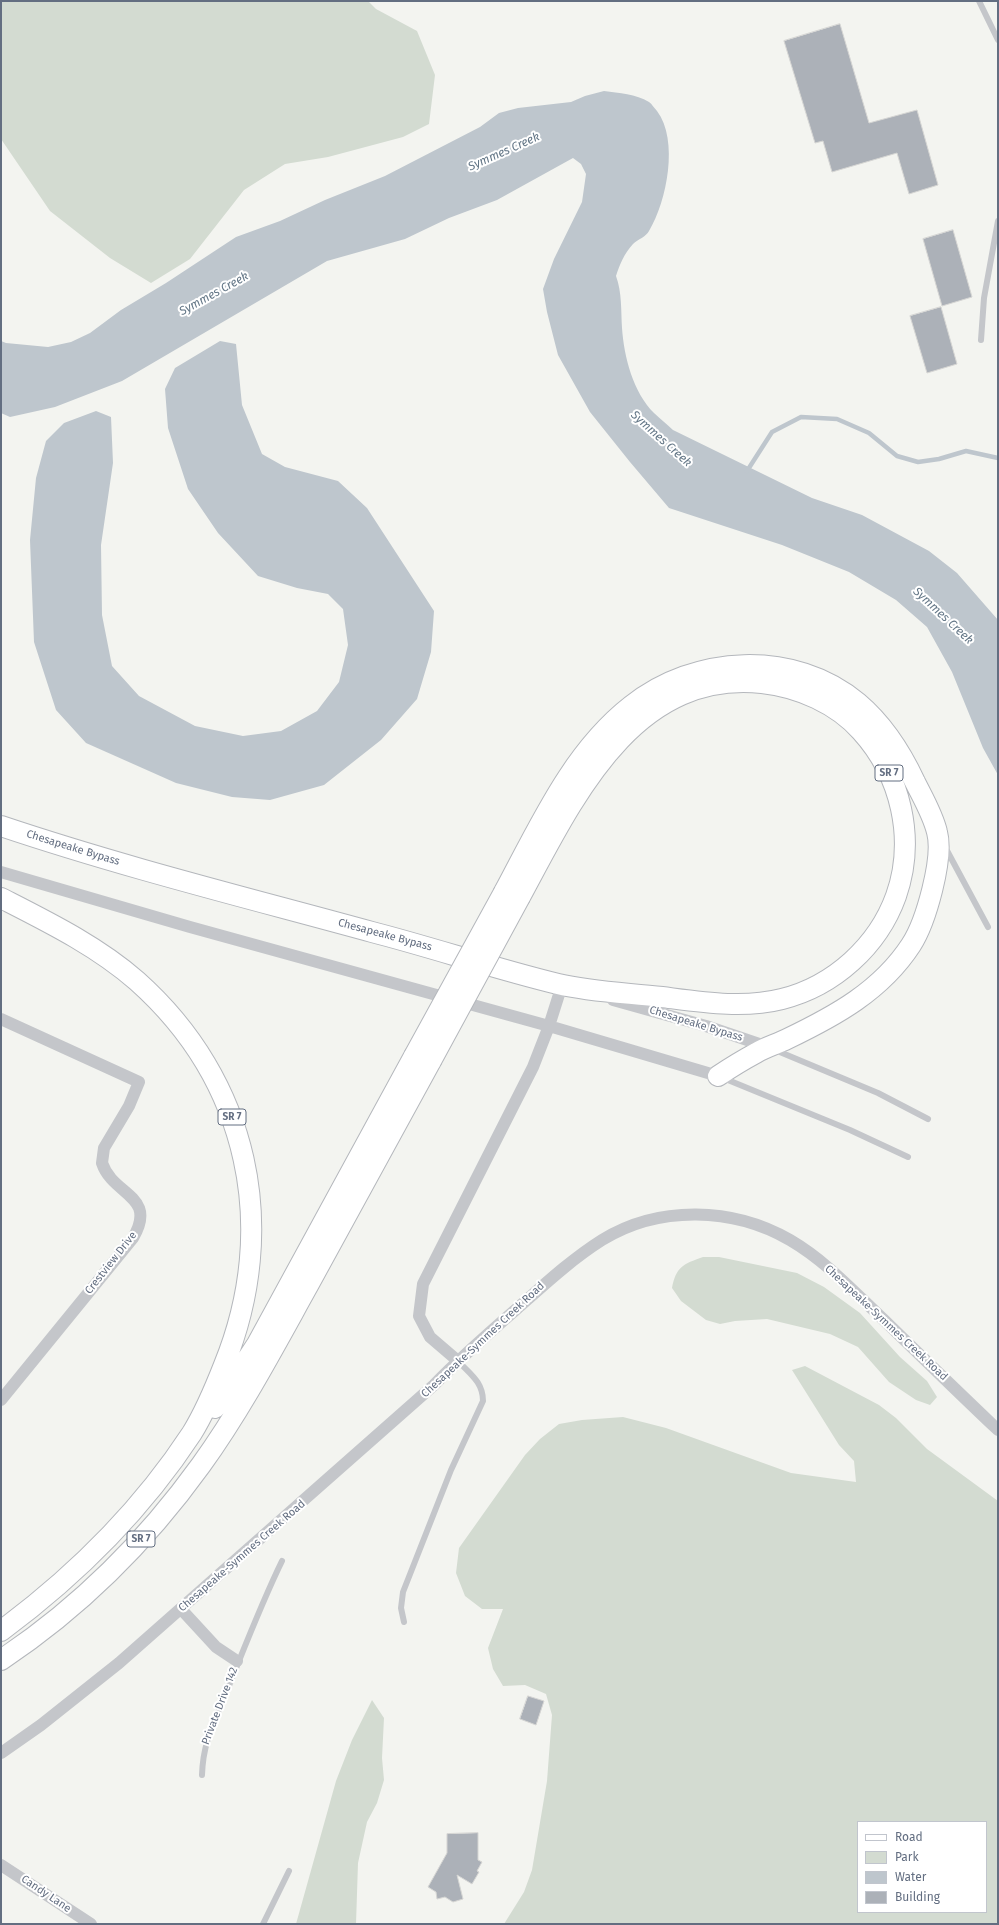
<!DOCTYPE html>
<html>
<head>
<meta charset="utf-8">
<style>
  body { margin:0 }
  #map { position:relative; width:999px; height:1925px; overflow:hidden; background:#f3f4f0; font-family:"Fira Sans",sans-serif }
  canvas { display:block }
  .frame { position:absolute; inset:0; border:2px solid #636e81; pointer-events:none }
  .legend { position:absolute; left:857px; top:1821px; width:130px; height:92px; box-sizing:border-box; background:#fff; border:1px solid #c1c5cd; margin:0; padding:5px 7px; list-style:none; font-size:12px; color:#636e81 }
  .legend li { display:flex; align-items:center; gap:8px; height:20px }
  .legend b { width:20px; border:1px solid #c1c5cd }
</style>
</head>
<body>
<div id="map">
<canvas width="999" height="1925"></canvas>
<div class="frame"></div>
<ul class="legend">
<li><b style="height:5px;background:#fff"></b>Road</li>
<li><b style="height:11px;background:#d3dbd1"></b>Park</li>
<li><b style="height:11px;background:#bec6cd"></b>Water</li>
<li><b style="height:11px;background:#acb1b8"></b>Building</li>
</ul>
</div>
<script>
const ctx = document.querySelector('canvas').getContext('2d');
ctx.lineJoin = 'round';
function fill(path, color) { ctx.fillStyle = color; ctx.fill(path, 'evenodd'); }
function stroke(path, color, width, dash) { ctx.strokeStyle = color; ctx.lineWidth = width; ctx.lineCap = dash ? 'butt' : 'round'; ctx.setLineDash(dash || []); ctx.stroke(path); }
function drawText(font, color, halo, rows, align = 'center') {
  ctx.font = font + ' "Fira Sans",sans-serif'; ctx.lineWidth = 4; ctx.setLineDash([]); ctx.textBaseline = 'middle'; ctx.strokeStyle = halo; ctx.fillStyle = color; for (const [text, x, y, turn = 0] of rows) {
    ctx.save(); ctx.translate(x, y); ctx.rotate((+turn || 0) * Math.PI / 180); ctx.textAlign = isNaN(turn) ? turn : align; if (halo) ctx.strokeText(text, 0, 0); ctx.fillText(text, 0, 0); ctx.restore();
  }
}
const green = new Path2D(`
  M1 1H368L376 9 417 31 435 75 429 124 403 137 328 157 285 164 244 190 190 259 151 283 110 258 50 211 1 139Z
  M703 1257H719L797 1273 824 1287 860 1313 900 1357 927 1381 937 1397 930 1405 916 1400 889 1382 858 1347 830 1334 767 1319 735 1321 720 1324 706 1320 681 1301 672 1288C676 1267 683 1264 703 1257Z
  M805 1366 879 1405 896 1418 927 1449 998 1501V1924H504L524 1892 532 1870 547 1781 552 1715 546 1694 525 1685 503 1686 493 1669 488 1648 503 1609H482L465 1596 456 1573 459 1548 525 1455 540 1439 559 1424 582 1420 623 1417 666 1428 791 1473 856 1482 854 1461 839 1445 792 1370ZM858 1822H986V1912H858Z
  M372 1700 384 1718 382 1758 384 1780 377 1803 367 1822 358 1863 356 1924H296L336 1781 352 1740Z`);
const water = new Path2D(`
  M604 91C619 93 636 94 649 102 652 104 654 108 657 111 679 140 667 201 649 231 646 237 638 239 633 244 624 254 620 264 616 276 622 292 621 311 622 328 624 357 633 392 654 413 660 419 667 424 673 430L812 498 862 515 929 551 957 573 998 620V775L983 748 952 672 927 627 896 600 849 572 782 545 669 508 630 462 590 412 558 355 547 312 543 289 554 259 582 202 586 174 581 164 573 158 497 200 449 218 405 239 327 261 122 381 55 407 10 417 1 413V341L6 343 48 347 71 342 90 333 121 310 166 283 236 237 280 221 325 200 385 176 480 127 499 113 518 108 571 102 585 96Z
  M220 341 236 344 242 405 262 454 285 467 338 481 367 508 434 611 431 652 417 699 381 740 324 785 270 800 232 797 176 783 86 743 56 710 34 642 30 540 36 478 46 441 64 423 96 411 111 417 113 463 101 545 102 615 112 666 139 696 195 726 243 736 281 731 317 711 339 682 348 645 343 609 328 594 297 588 258 576 218 533 188 489 168 428 165 389 175 368Z`);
const stream = new Path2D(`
  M747 471 772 432 801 417 837 419 869 433 897 456 918 462 939 459 966 451 998 458`);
const building = new Path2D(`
  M840 24 869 123 917 110 938 185 909 194 897 153 832 172 823 141 815 143 784 41Z
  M953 230 972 297 942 306 923 239Z
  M941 307 957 364 927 373 910 316Z
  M528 1696 544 1701 536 1725 520 1719Z
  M478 1833V1860L482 1862 477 1871 479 1872 472 1884 457 1875 463 1899 453 1902 445 1897 437 1899 436 1892 428 1887 447 1853V1834Z`);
const lane = new Path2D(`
  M979 1 998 40
  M981 340 984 298 998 221
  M944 845 988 927
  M775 1050 878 1093 928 1119
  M723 1078 850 1130 908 1157
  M404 1622 401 1608 403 1592 451 1470 483 1401C483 1382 470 1374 458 1361
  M202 1775C203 1742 214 1723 226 1693 244 1649 261 1604 282 1561
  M263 1924 289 1871`);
const street = new Path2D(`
  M1 872 190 927 549 1026 718 1076
  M613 1000 706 1026 768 1047
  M1 1019 139 1082 129 1106 104 1148 102 1163C113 1196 158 1195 133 1238L1 1400
  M458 1361 430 1337 419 1316 423 1284 533 1067 549 1026 562 985 568 987
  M181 1609 216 1647 237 1661
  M1 1753 41 1725 119 1663 434 1385C461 1357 490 1332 520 1306 546 1283 572 1259 602 1240 659 1205 733 1207 790 1240 826 1261 854 1292 884 1320 922 1357 960 1394 998 1430
  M1 1865 91 1924`);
const primary = new Path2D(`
  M1 826C123 867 248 898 372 932 434 948 496 969 558 984 591 992 628 993 662 997 701 1002 743 1009 782 999 834 986 878 946 896 896 916 839 901 775 861 731 837 704 799 687 762 683 632 669 572 801 520 897
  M504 892C539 827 572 752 631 706 694 655 794 649 858 703 884 725 901 752 915 782 923 798 933 815 937 832 944 858 926 922 911 945 881 991 835 1016 787 1039 777 1044 766 1047 756 1053 743 1060 730 1068 718 1076
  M1 898C48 922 97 946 137 981 249 1081 280 1227 224 1365 215 1388 205 1412 192 1433 141 1511 75 1576 1 1631
  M215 1408 257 1344 414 1056
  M1 1660C79 1608 147 1540 201 1465 242 1408 275 1345 309 1284 350 1210 390 1135 431 1061`);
const primaryBridge = new Path2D(`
  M414 1056 504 892
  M431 1061 520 897`);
const shields = [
  [889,773,28],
  [232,1117,28],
  [141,1539,28]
];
const shieldNames = [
  ["SR 7",889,773],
  ["SR 7",232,1117],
  ["SR 7",141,1539]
];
const streetNames = [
  ["Chesapeake Bypass",73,848,17],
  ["Chesapeake Bypass",385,935,15],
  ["Chesapeake Bypass",696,1024,17],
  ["Crestview Drive",111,1263,-52],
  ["Chesapeake-Symmes Creek Road",886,1323,43],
  ["Chesapeake-Symmes Creek Road",483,1340,-43],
  ["Chesapeake-Symmes Creek Road",242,1556,-41],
  ["Private Drive 142",220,1706,-69],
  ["Candy Lane",46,1894,34]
];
const waterNames = [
  ["Symmes Creek",504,152,-24],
  ["Symmes Creek",214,294,-29],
  ["Symmes Creek",661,439,42],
  ["Symmes Creek",943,616,43]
];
fill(green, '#d3dbd1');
fill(water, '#bec6cd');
stroke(stream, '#bec6cd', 4.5);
fill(building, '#acb1b8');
stroke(building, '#d5d5d3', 1);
stroke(primary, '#b4b7bc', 22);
stroke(lane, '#c4c6ca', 6);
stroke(street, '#c4c6ca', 12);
stroke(primary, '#fff', 20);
stroke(primaryBridge, '#b4b7bc', 22, []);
stroke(primaryBridge, '#fff', 20);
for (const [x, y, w] of shields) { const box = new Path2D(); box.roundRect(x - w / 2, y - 8, w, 16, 3); ctx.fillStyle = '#fff'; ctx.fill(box); stroke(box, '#636e81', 1); }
drawText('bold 10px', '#636e81', null, shieldNames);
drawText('11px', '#636e81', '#fff', streetNames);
drawText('italic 12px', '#637686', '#fff', waterNames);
</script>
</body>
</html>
